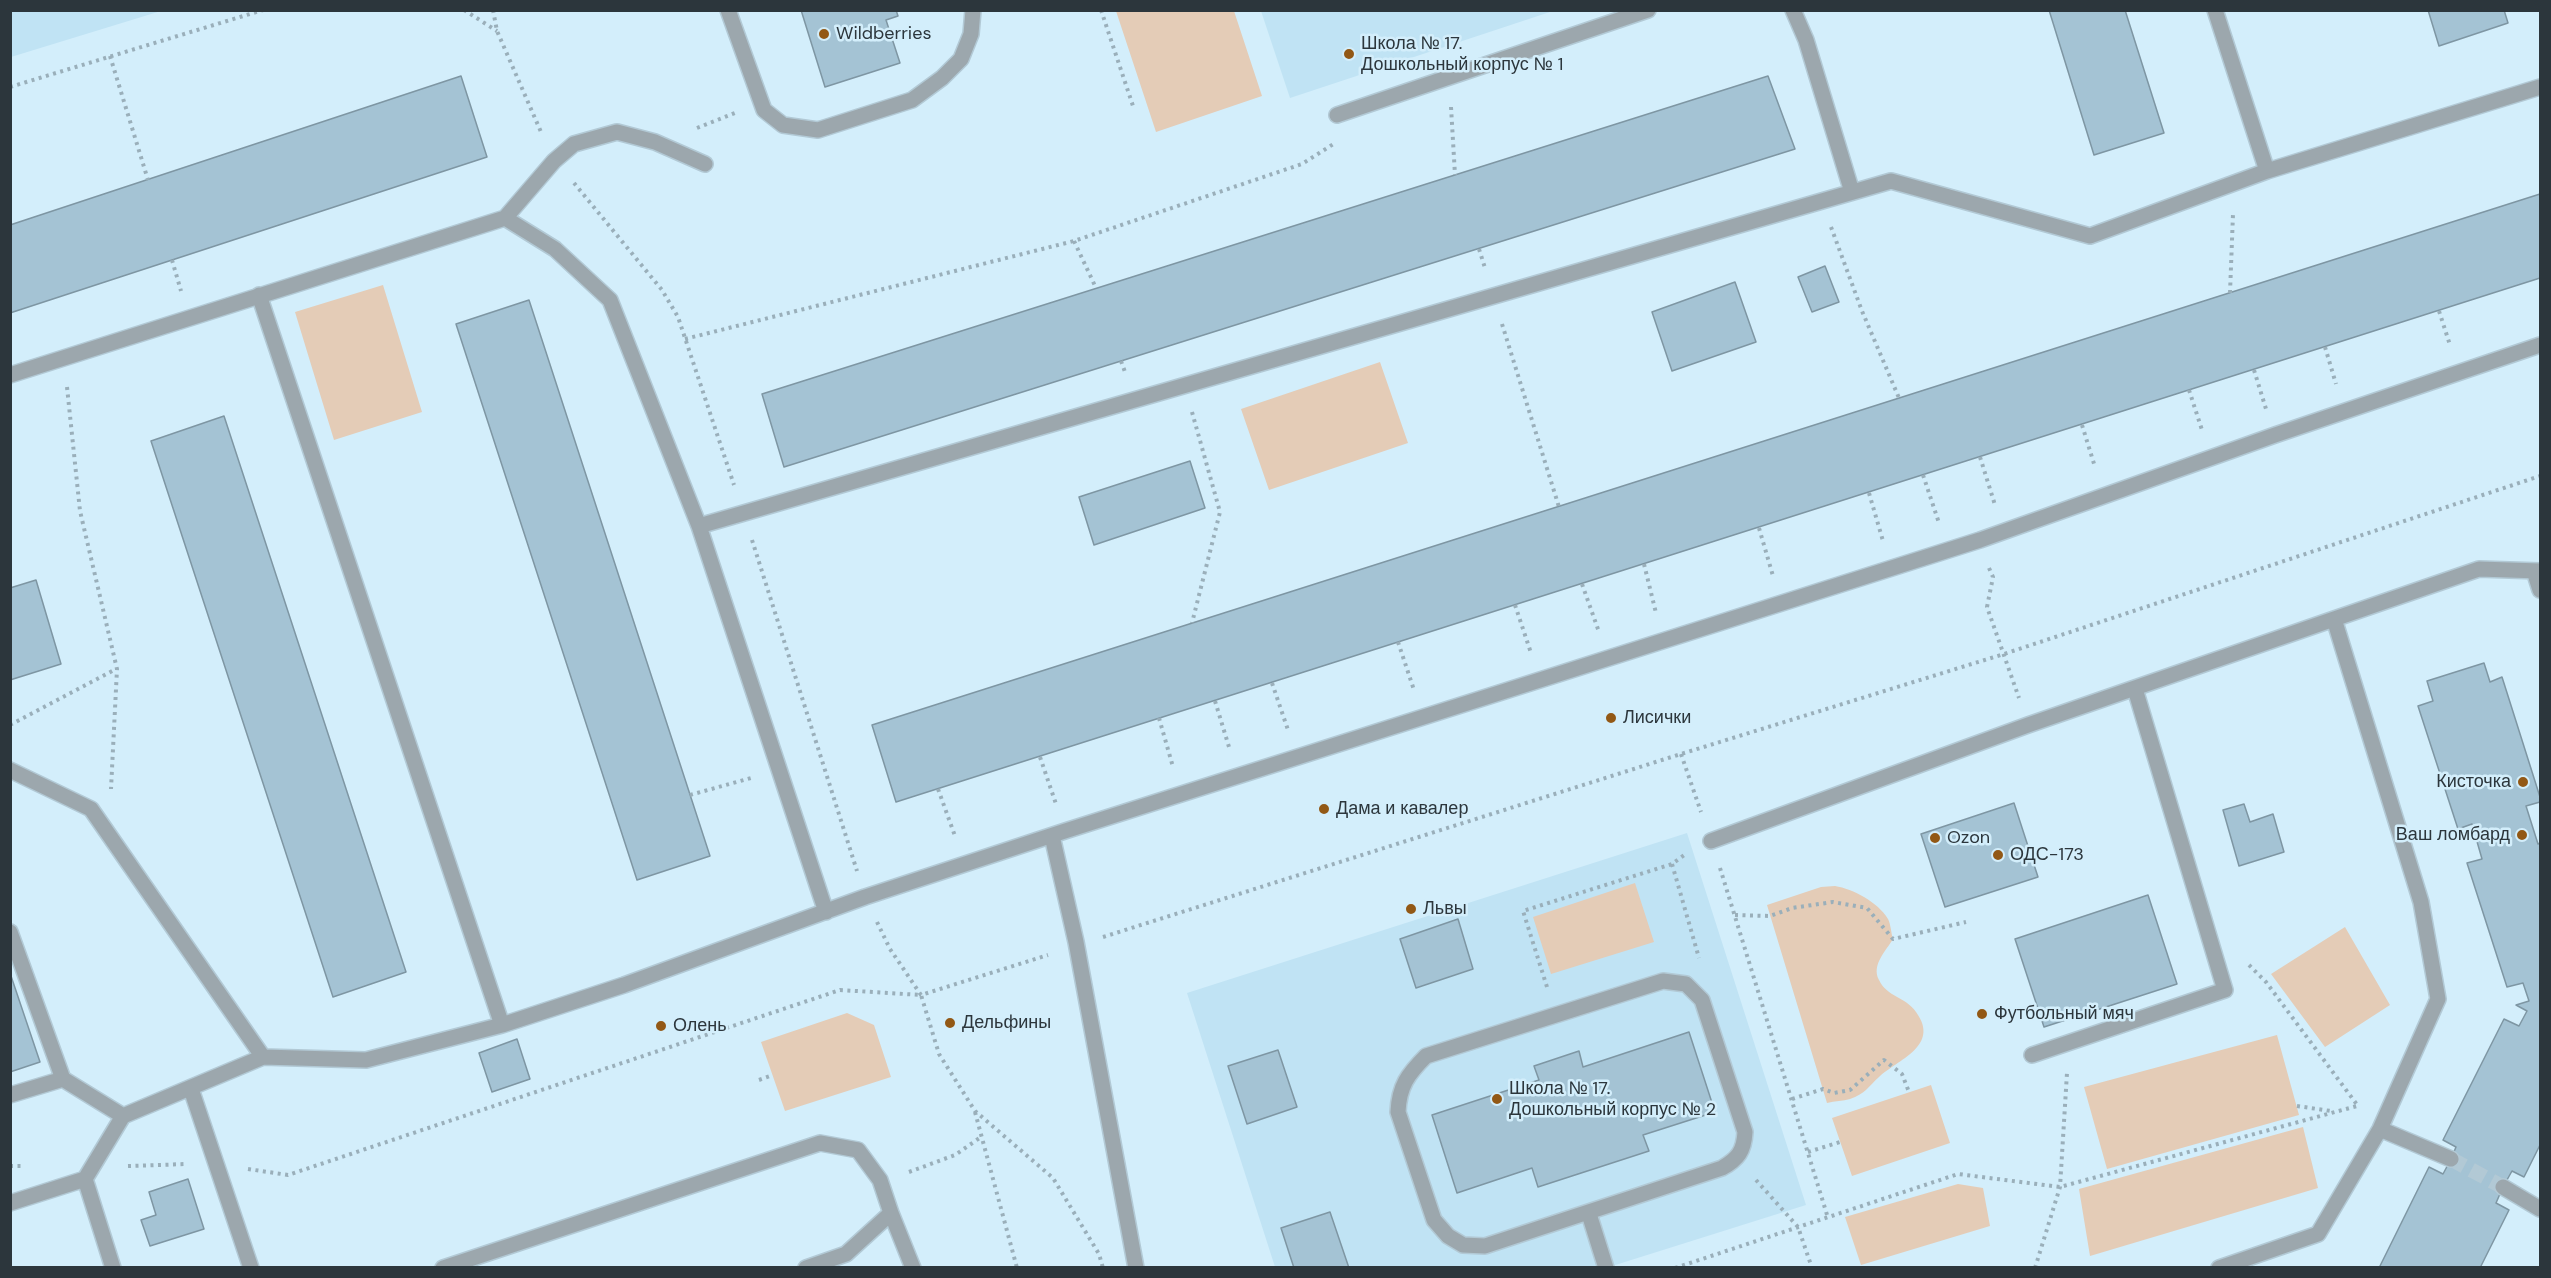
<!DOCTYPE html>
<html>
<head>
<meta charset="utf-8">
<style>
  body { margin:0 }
  #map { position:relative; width:2551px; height:1278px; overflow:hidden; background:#d3eefb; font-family:"DM Sans",sans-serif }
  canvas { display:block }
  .frame { position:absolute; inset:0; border:12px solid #2c363c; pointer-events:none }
</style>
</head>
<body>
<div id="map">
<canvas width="2551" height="1278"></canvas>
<div class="frame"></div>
</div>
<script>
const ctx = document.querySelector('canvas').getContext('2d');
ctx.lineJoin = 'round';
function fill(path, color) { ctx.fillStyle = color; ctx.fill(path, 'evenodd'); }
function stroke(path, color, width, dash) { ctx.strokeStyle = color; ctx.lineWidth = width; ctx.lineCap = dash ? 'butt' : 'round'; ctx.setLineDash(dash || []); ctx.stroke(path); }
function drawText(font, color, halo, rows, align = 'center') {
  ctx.font = font + ' "DM Sans",sans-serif'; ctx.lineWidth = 5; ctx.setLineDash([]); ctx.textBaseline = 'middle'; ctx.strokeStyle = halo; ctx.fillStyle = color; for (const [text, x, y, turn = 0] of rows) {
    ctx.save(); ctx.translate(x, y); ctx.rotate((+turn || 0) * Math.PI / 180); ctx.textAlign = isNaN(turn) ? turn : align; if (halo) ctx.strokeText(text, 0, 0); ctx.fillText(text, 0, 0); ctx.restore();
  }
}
const built = new Path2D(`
  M11 10H161V11L11 57Z
  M1261 11V10L1553 11 1290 98Z
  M1687 833 1806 1205 1609 1267H1275L1187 993Z`);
const green = new Path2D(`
  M1116 11H1234L1262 96 1156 132Z
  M383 285 422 412 334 440 295 312Z
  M1380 362 1408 443 1269 490 1241 409Z
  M1635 883 1654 942 1551 974 1533 917Z
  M1835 886C1853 889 1878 902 1888 919 1891 925 1891 933 1893 939 1886 951 1871 965 1879 980 1887 997 1906 997 1916 1012 1941 1046 1897 1060 1879 1077 1868 1087 1865 1094 1850 1099 1843 1101 1835 1101 1827 1103L1767 905 1821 887Z
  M2345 927 2390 1005 2325 1047 2271 974Z
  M847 1013 874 1025 891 1077 785 1111 761 1042Z
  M2277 1035 2299 1115 2107 1169 2084 1087Z
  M1931 1085 1950 1143 1852 1176 1832 1118Z
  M2303 1127 2318 1188 2090 1256 2079 1189Z
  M1958 1184 1983 1188 1990 1226 1861 1265 1845 1217Z`);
const building = new Path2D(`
  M801 10H896L898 16 886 20 900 63 825 87Z
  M2049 10H2125L2164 133 2094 155Z
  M2428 10H2504L2508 23 2439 46Z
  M461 76 487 157 10 313V225Z
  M1768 76 1795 149 784 467 762 394Z
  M2540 194V278L896 802 872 725Z
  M1825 266 1839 302 1812 312 1798 277Z
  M1735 282 1756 342 1672 371 1652 312Z
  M529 300 710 856 637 880 456 324Z
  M224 416 406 972 333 997 151 441Z
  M1190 461 1205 508 1094 545 1079 497Z
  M36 580 61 664 10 680V588Z
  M2484 663 2490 682 2502 677 2540 797V802L2526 806 2538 844 2540 843V1145L2524 1177 2512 1171 2503 1187 2496 1203 2509 1210 2480 1268H2379L2429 1167 2443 1174 2451 1159 2456 1147 2443 1140 2504 1019 2519 1026 2527 1011 2516 1005 2529 1001 2523 983 2507 987 2467 863 2482 859 2472 824 2458 829 2418 706 2433 701 2427 681Z
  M2014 803 2038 877 1945 907 1921 834Z
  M2244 804 2250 822 2273 814 2284 852 2239 866 2223 810Z
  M2148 895 2177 984 2044 1027 2015 939Z
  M1458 919 1473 969 1416 988 1400 939Z
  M10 973 40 1062 10 1072Z
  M1689 1032 1715 1112 1643 1135 1649 1151 1538 1187 1532 1168 1457 1193 1432 1115 1539 1080 1534 1066 1579 1051 1583 1067Z
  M517 1039 530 1079 492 1092 479 1053Z
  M1278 1050 1297 1107 1247 1124 1228 1066Z
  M188 1179 204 1229 150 1246 141 1220 156 1215 149 1192Z
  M1330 1212 1349 1268H1294L1281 1228Z`);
const minorTunnel = new Path2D(`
  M2451 1159 2503 1187`);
const path = new Path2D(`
  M464 10 497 31
  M493 10 497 31 541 132
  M1101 10 1134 109
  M110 56 148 180
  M10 87 263 10
  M1451 107 1455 175
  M697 128 735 113
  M574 183 662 290 678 317 734 485
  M1831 227 1862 311 1899 398
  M1074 241 1096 288
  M1479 249 1485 268
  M172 260 181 291
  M2230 293 2233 214
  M2439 311 2450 345
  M1502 324 1559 507
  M685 339 1074 241 1302 164 1335 143
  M2325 347 2336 384
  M1121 361 1125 372
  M2254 370 2266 409
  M67 387 80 511 117 669 111 789
  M2189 390 2202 430
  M1192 412 1220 512 1192 623
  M2082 425 2095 467
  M1980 457 1995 505
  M1923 475 1939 523
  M1869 493 1883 541
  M1759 528 1773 576
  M752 540 857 871
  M1644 564 1656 613
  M1989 568 1993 577 1987 607 2019 698
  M1582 584 1599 632
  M1515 605 1531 653
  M1398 642 1414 690
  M1272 683 1288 730
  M1215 701 1229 747
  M1159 718 1173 767
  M10 725 116 669
  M1681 754 1701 812
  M1040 757 1056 804
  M938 789 955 836
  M690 795 751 778
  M1672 864 1699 958
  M1720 868 1828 1218
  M1735 915 1770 916 1792 908 1833 902 1867 908 1893 939 1966 922
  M877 922 890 949 921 995 1048 955
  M1103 937 1681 754 2004 654 2540 476
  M2249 965 2266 982 2358 1106
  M1547 987 1523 911 1672 864 1687 853
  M759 1080 773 1075
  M1792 1099 1823 1089 1834 1093 1850 1090 1884 1060 1902 1074 1909 1092
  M2297 1106 2331 1111
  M975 1112 1017 1268
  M1808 1152 1840 1142
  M10 1166H22
  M128 1166 187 1164
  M248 1169 288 1175 840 990 921 995 939 1054 975 1111 1053 1178 1099 1254 1103 1268
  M909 1172 955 1155 981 1137
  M1756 1180 1798 1227 1812 1268
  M1675 1268 1958 1174 2060 1187 2357 1106
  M2035 1268 2060 1187 2067 1073`);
const minor = new Path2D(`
  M728 10 764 110 783 125 818 130 912 100 942 78 961 59 971 34 973 10
  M1793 10 1806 40 1852 192
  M2215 10 2267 171 2540 87
  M1337 115 1648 10
  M505 218 555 249 610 300 699 526 826 912
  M259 295 502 1025
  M10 375 505 218 554 161 574 144 617 132 655 142 705 164
  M699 526 1891 181 2090 236 2267 171
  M2534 571 2540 590
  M10 770 91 809 263 1057
  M1052 836 1076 942 1136 1268
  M1711 841 2028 725 2334 619
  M10 932 63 1079
  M1663 981 1686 984 1702 1000 1745 1132C1744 1151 1738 1159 1722 1168L1485 1246 1463 1245 1448 1236 1434 1220 1398 1112C1399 1086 1408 1074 1426 1056Z
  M2032 1055 2225 990 2135 689
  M191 1089 251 1268
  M10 1095 63 1079 123 1116
  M2380 1129 2451 1159
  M85 1179 113 1268
  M2503 1187 2540 1209
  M10 1203 85 1179 123 1116 263 1057 366 1060 502 1025 624 985 865 897 1065 831 1980 540 2275 435 2540 345
  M891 1213 913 1268
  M1589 1214 1606 1268
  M443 1268 820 1143 858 1150 880 1180 891 1213 846 1254 806 1268
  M2219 1268 2318 1234 2380 1129 2438 999 2421 902 2334 619 2479 569 2540 571`);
const markers = [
  [824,34,6,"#925815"],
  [1349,54,6,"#925815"],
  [1611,718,6,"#925815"],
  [2523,782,6,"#925815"],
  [1324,809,6,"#925815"],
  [2522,835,6,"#925815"],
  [1935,838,6,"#925815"],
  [1998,855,6,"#925815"],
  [1411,909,6,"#925815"],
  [1982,1014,6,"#925815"],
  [950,1023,6,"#925815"],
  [661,1026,6,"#925815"],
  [1497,1099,6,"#925815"]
];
const poiNames = [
  ["Wildberries",836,34],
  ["Школа № 17.",1361,44],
  ["Дошкольный корпус № 1",1361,65],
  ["Лисички",1623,718],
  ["Кисточка",2511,782,"right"],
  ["Дама и кавалер",1336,809],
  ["Ваш ломбард",2510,835,"right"],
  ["Ozon",1947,838],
  ["ОДС-173",2010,855],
  ["Львы",1423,909],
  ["Футбольный мяч",1994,1014],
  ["Дельфины",962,1023],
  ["Олень",673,1026],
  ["Школа № 17.",1509,1089],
  ["Дошкольный корпус № 2",1509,1110]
];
fill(built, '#c0e3f4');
fill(green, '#e4ccb7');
fill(building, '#a4c3d4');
stroke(building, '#7e96a3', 1.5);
stroke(minorTunnel, '#b2c9d5', 15, [15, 8]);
stroke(minor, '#b2c9d5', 18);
stroke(path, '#9aafba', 4, [3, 4.5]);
stroke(minor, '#9ca7ad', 15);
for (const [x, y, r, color] of markers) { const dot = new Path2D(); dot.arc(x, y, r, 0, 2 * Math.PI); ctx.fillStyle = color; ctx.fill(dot); stroke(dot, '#d3eefb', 2); }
drawText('18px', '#2c363c', '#d3eefb', poiNames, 'left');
</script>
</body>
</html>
